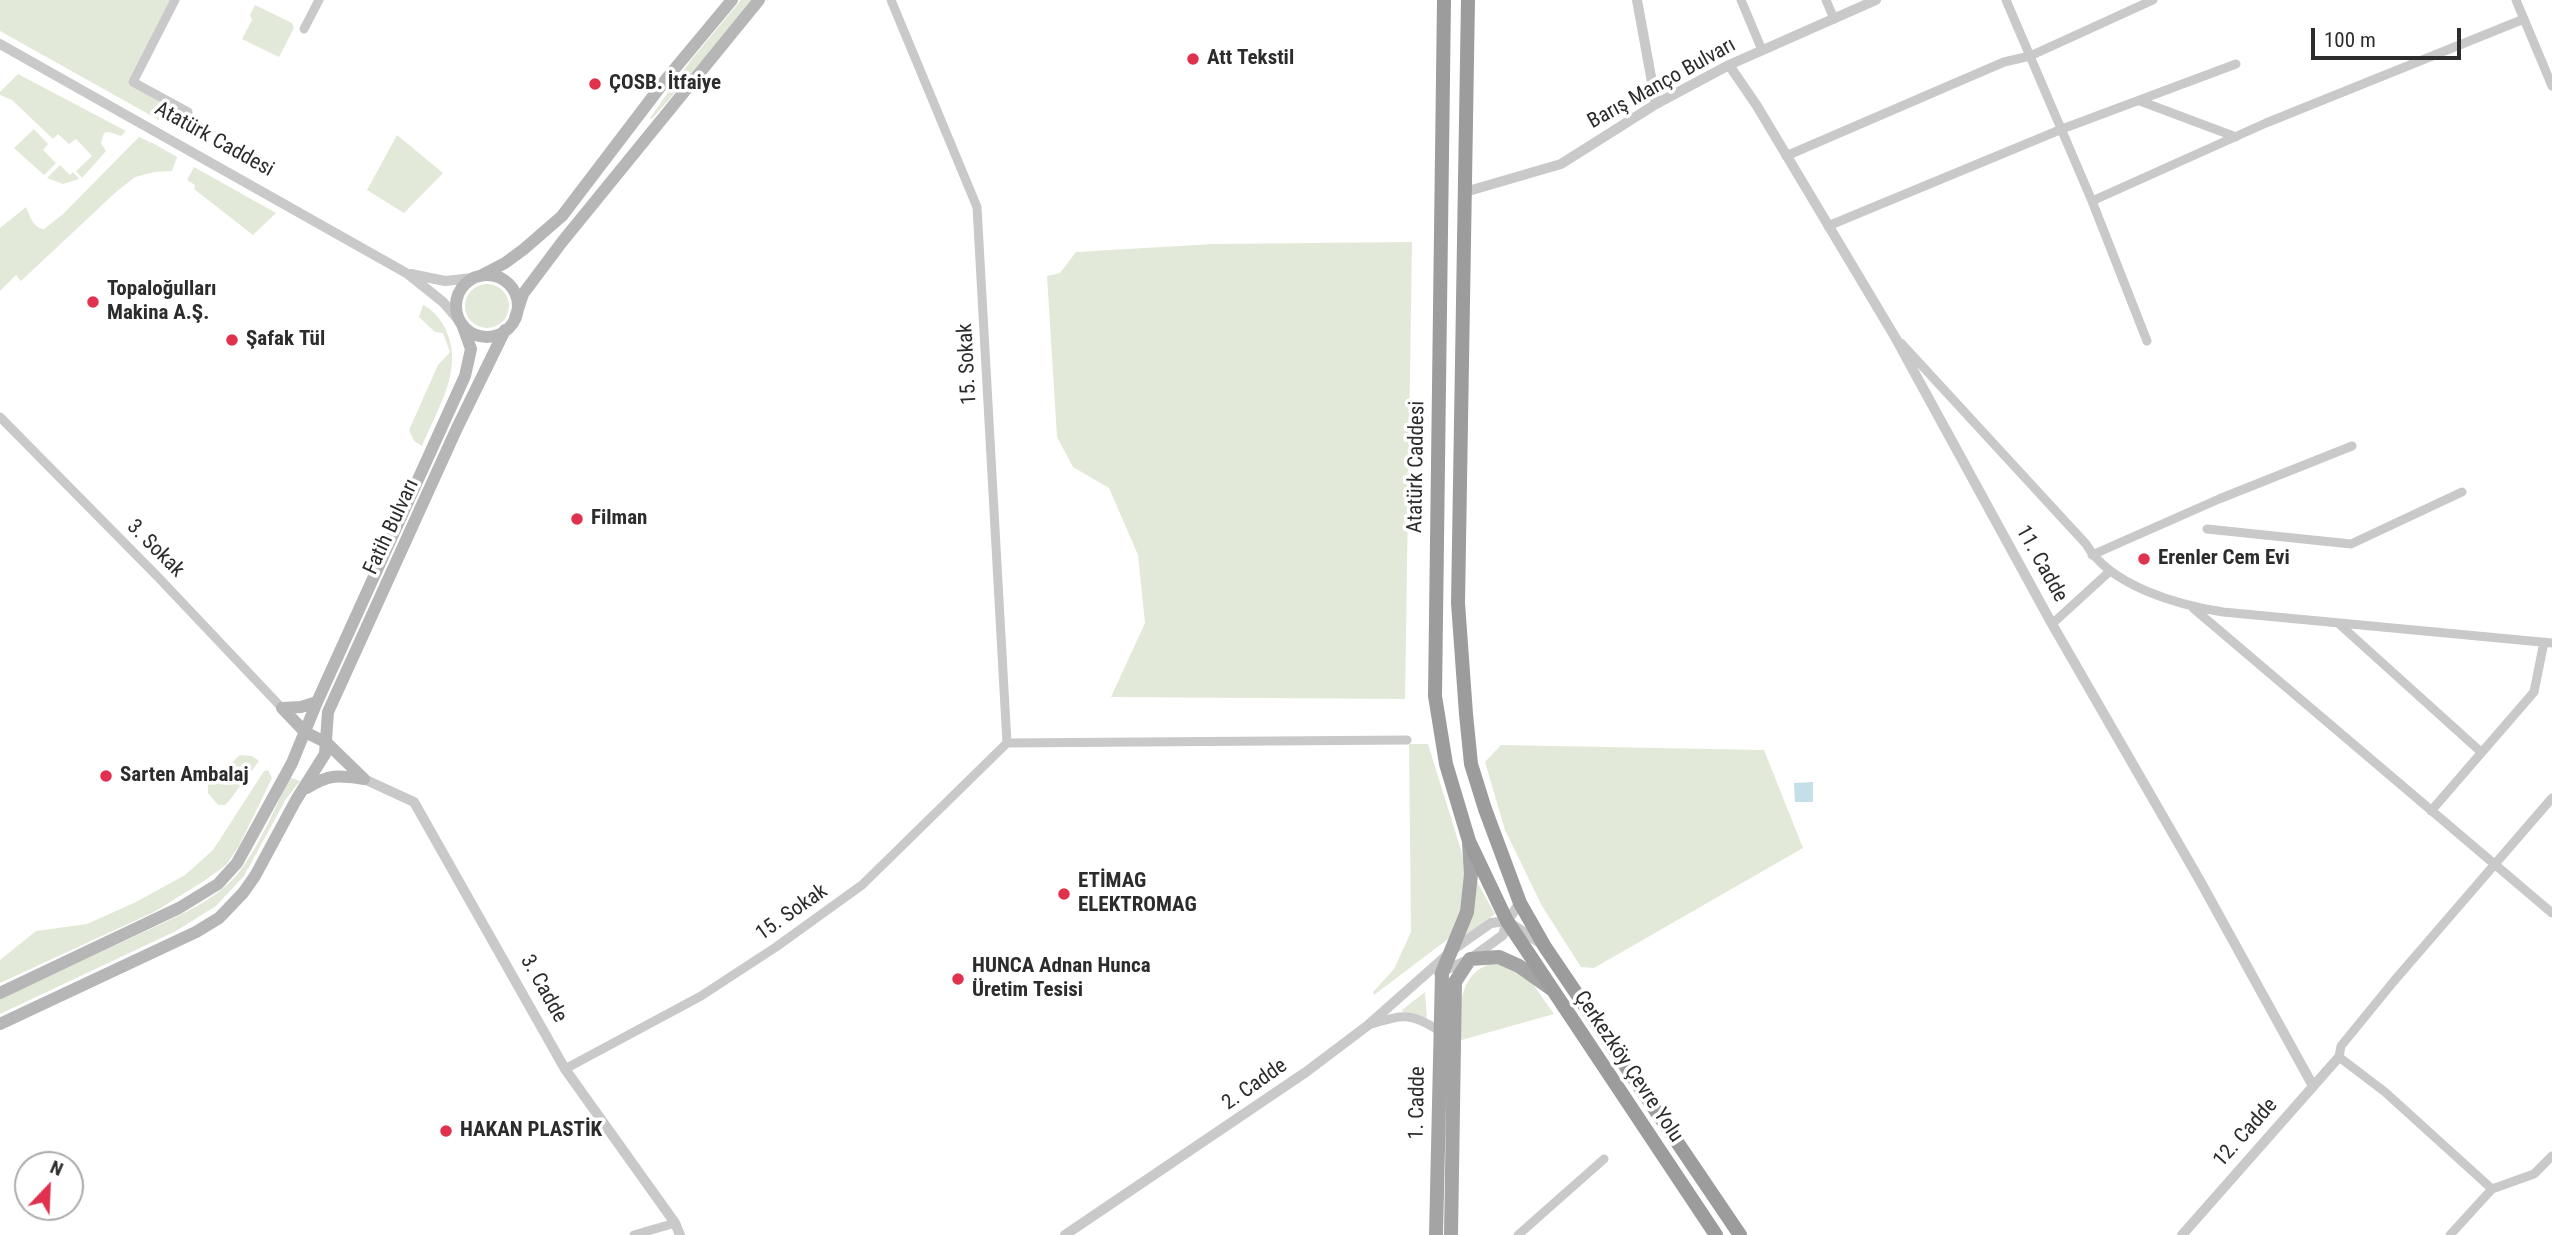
<!DOCTYPE html>
<html>
<head>
<meta charset="utf-8">
<style>
  body { margin:0 }
  #map { position:relative; width:2552px; height:1235px; overflow:hidden; background:#fff; font-family:"Roboto Condensed",sans-serif }
  canvas { display:block }
  .north { position:absolute; left:14px; top:1151px; width:70px; height:70px; box-sizing:border-box; background:#fff; border:2px solid #ababab; border-radius:50%; rotate:23deg; font-size:19px; font-weight:700; line-height:28px; text-align:center; color:#2c2c2c }
  .north::after { content:''; display:block; margin:auto; width:24px; height:32px; background:#e0314e; clip-path:polygon(50% 0,100% 100%,50% 72%,0 100%) }
  .scale { position:absolute; left:2311px; top:28px; width:150px; height:32px; box-sizing:border-box; border:4px solid #2c2c2c; border-top:0; padding-left:9px; font-size:21px; line-height:24px; white-space:nowrap; color:#2c2c2c; -webkit-text-stroke:5px #fff; paint-order:stroke }
</style>
</head>
<body>
<div id="map">
<canvas width="2552" height="1235"></canvas>
<div class="north">N</div>
<div class="scale">100 m</div>
</div>
<script>
const ctx = document.querySelector('canvas').getContext('2d');
ctx.lineJoin = 'round';
function fill(path, color) { ctx.fillStyle = color; ctx.fill(path, 'evenodd'); }
function stroke(path, color, width, dash) { ctx.strokeStyle = color; ctx.lineWidth = width; ctx.lineCap = dash ? 'butt' : 'round'; ctx.setLineDash(dash || []); ctx.stroke(path); }
function drawText(font, color, halo, rows, align = 'center') {
  ctx.font = font + ' "Roboto Condensed",sans-serif'; ctx.lineWidth = 7; ctx.setLineDash([]); ctx.textBaseline = 'middle'; ctx.strokeStyle = halo; ctx.fillStyle = color; for (const [text, x, y, turn = 0] of rows) {
    ctx.save(); ctx.translate(x, y); ctx.rotate((+turn || 0) * Math.PI / 180); ctx.textAlign = isNaN(turn) ? turn : align; if (halo) ctx.strokeText(text, 0, 0); ctx.fillText(text, 0, 0); ctx.restore();
  }
}
const green = new Path2D(`
  M0 0H172L130 82 168 105 159 120 0 31Z
  M741 0H752L707 56 652 119 650 118 691 60Z
  M255 5 292 23 294 28 279 57 242 39 252 20 250 15Z
  M18 74 126 131 121 136 109 132 104 133 101 143 106 151 82 178 76 171 92 156 76 139 69 144 58 134 53 139 12 100 0 95V92Z
  M34 129 48 144 43 150 56 163 44 175 14 148Z
  M397 135 443 173 404 213 367 190Z
  M139 137 150 142 147 145 151 142 177 157 172 171 155 172 135 177 116 192 21 281 16 275 0 291V228L26 207C30 216 33 228 44 229L63 214Z
  M60 165 70 175 73 172 79 179 63 184 47 178Z
  M194 167 276 213 253 235 194 189 195 185 187 180Z
  M1412 242 1405 699 1111 697 1145 623 1138 555 1109 488 1073 467 1057 437 1047 276 1060 273 1076 252 1213 244Z
  M465 306a22 22 0 1 1 44 0a22 22 0 1 1-44 0Z
  M423 305C433 310 440 318 445 328 465 369 438 407 422 446L414 441 409 430 438 365 450 352 443 333 435 332 419 317Z
  M1409 744H1428L1461 850 1468 885 1456 933 1374 995 1373 992 1394 969 1411 932Z
  M1501 745 1764 750 1803 848 1594 968 1581 967 1542 906 1505 830 1485 762Z
  M240 755 252 756 259 761 229 801 225 805H218L208 793V784Z
  M268 770 272 778 239 846 226 865 204 881 154 912 0 983V960L36 931 87 924 136 902 185 875 213 850 264 771Z
  M289 777 300 781 286 799 244 876 216 906 176 931 0 1014V999C44 979 87 958 131 938 166 921 210 905 236 876 255 854 278 804 289 777Z
  M1476 880 1495 914 1464 937Z
  M1498 962 1530 980 1554 1014 1458 1041C1461 1006 1457 970 1498 962Z
  M1425 992 1427 1018 1403 1012 1402 1010Z`);
const water = new Path2D(`
  M1813 782V802H1795L1794 783Z`);
const minor = new Path2D(`
  M175 0 133 82 188 112
  M1741 0 1762 50
  M1826 0 1834 19
  M2006 0 2092 201 2147 341
  M2516 0 2552 86
  M304 29 319 0
  M2140 101 2236 137
  M1786 156 2004 62 2030 56 2153 0
  M2092 201 2266 123 2524 19
  M1828 226 2062 129 2236 64
  M1901 343 2086 544C2110 586 2178 605 2223 612L2552 643
  M0 417 157 576 282 708
  M2207 529 2351 544 2462 492
  M2092 555 2219 499 2352 446
  M2193 608 2552 913
  M2338 623 2481 752
  M2052 624 2109 572
  M1007 743 1407 740
  M2431 811 2534 692 2544 642
  M1368 1025C1403 1015 1409 1011 1441 1032
  M565 1069 701 996 776 947 862 885 1007 743 977 207 891 0
  M2492 1189 2385 1092 2339 1057 2341 1046 2394 981 2552 798
  M634 1235 675 1223
  M1518 1235 1604 1159
  M2450 1235 2492 1189 2534 1174 2552 1156`);
const tertiary = new Path2D(`
  M1637 0 1656 104
  M0 44 408 274 443 302 462 324
  M1729 65 1757 106 1895 337 2052 624 2199 879 2313 1086
  M1465 192 1561 164 1656 104 1729 65 1876 0
  M411 274 445 281 473 278
  M364 779 414 802 565 1069 675 1223 680 1235
  M1439 973 1470 959 1503 935 1507 921 1520 903
  M1065 1235 1306 1072 1367 1026 1454 949 1491 923 1507 921 1543 945
  M2182 1235 2339 1057`);
const secondary = new Path2D(`
  M456 306a31 31 0 1 1 62 0a31 31 0 1 1-62 0Z
  M480 276 505 263 524 249 562 216 667 78 732 0
  M515 318 523 294 562 242 759 0
  M282 708 305 732 327 743 364 779
  M282 708 301 707 317 702
  M307 788C329 774 338 775 364 779
  M0 993 179 908 218 884 237 863 292 763 317 702 465 376 471 349 462 324
  M0 1024 196 932 219 918 243 893 255 876 296 800 325 754 328 712 457 428 505 330`);
const primary = new Path2D(`
  M1436 1235 1442 973 1467 912 1471 874 1469 843
  M1451 1235 1455 982 1470 959 1499 957 1519 966 1550 988`);
const trunk = new Path2D(`
  M1444 0 1435 696 1446 764 1469 841 1507 921 1716 1235
  M1468 0 1458 603 1466 714 1471 764 1485 809 1520 903 1545 947 1740 1235`);
const markers = [
  [1193,59,7,"#e0314e"],
  [595,84,7,"#e0314e"],
  [93,302,7,"#e0314e"],
  [232,340,7,"#e0314e"],
  [577,519,7,"#e0314e"],
  [2144,559,7,"#e0314e"],
  [106,776,7,"#e0314e"],
  [1064,894,7,"#e0314e"],
  [958,979,7,"#e0314e"],
  [446,1131,7,"#e0314e"]
];
const poiNames = [
  ["Att Tekstil",1207,59],
  ["ÇOSB. İtfaiye",609,84],
  ["Topaloğulları",107,290],
  ["Makina A.Ş.",107,314],
  ["Şafak Tül",246,340],
  ["Filman",591,519],
  ["Erenler Cem Evi",2158,559],
  ["Sarten Ambalaj",120,776],
  ["ETİMAG",1078,882],
  ["ELEKTROMAG",1078,906],
  ["HUNCA Adnan Hunca",972,967],
  ["Üretim Tesisi",972,991],
  ["HAKAN PLASTİK",460,1131]
];
const streetNames = [
  ["Barış Manço Bulvarı",1662,84,-29],
  ["Atatürk Caddesi",214,140,29],
  ["15. Sokak",968,364,-93],
  ["Atatürk Caddesi",1417,467,-89],
  ["Fatih Bulvarı",392,527,-65],
  ["3. Sokak",155,549,45],
  ["11. Cadde",2041,564,61],
  ["15. Sokak",792,913,-35],
  ["3. Cadde",543,989,61],
  ["Çerkezköy Çevre Yolu",1628,1067,56],
  ["2. Cadde",1255,1085,-35],
  ["1. Cadde",1418,1103,-89],
  ["12. Cadde",2246,1133,-48]
];
fill(green, '#e3e9d9');
fill(water, '#c5dfe9');
stroke(minor, '#c9c9c9', 9);
stroke(tertiary, '#c9c9c9', 10);
stroke(secondary, '#b6b6b6', 12);
stroke(primary, '#a4a4a4', 14);
stroke(trunk, '#9c9c9c', 14);
for (const [x, y, r, color] of markers) { const dot = new Path2D(); dot.arc(x, y, r, 0, 2 * Math.PI); ctx.fillStyle = color; ctx.fill(dot); stroke(dot, '#fff', 2.5); }
drawText('bold 21px', '#2c2c2c', '#fff', poiNames, 'left');
drawText('21px', '#2c2c2c', '#fff', streetNames);
</script>
</body>
</html>
